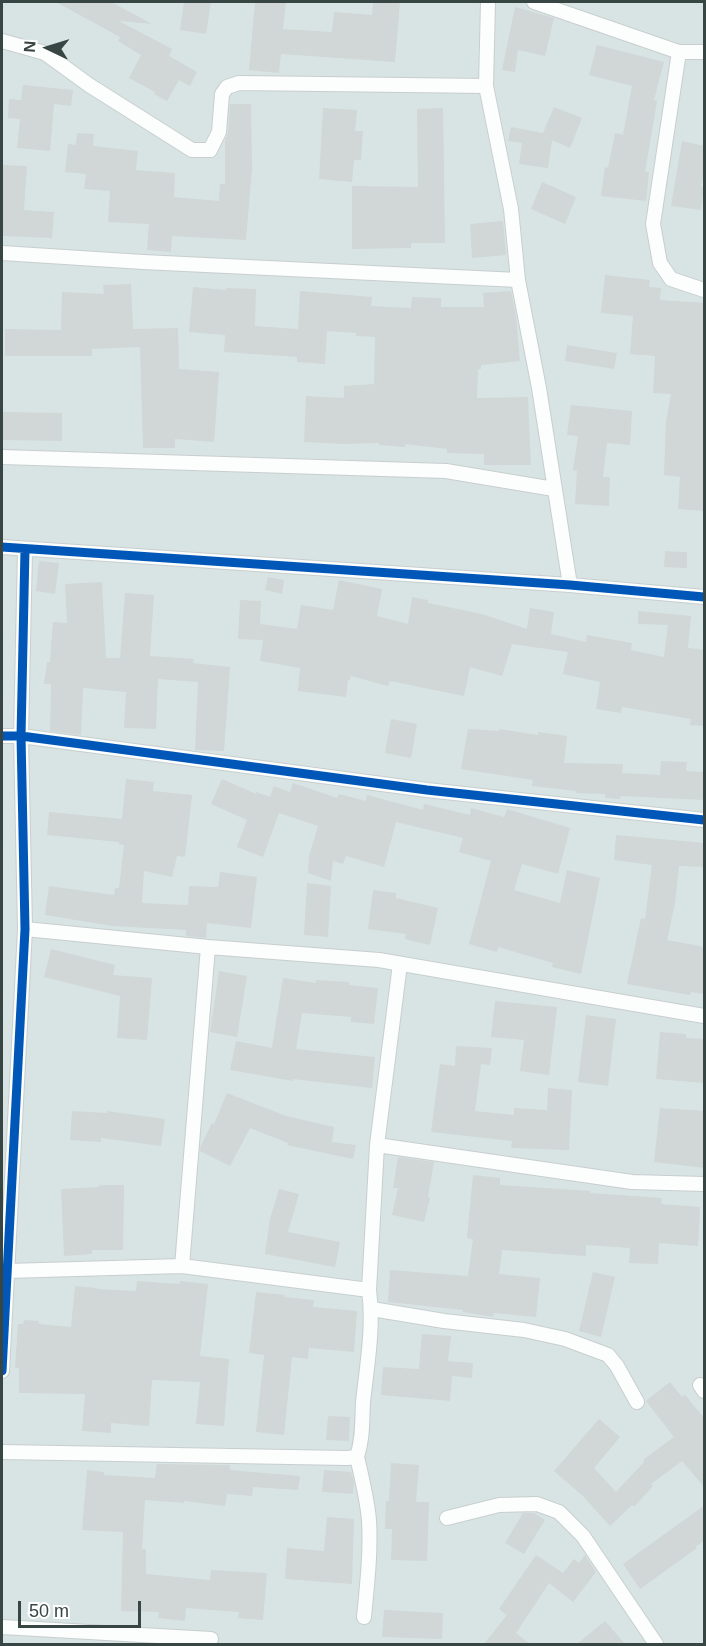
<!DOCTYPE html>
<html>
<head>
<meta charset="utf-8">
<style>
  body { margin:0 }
  #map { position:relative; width:706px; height:1646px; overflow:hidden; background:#ebf0f0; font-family:Helvetica,sans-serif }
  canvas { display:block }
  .frame { position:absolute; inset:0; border:3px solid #374643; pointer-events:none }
  .north { position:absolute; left:18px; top:18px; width:60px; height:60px; -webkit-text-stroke:4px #fff; paint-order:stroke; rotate:274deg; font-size:16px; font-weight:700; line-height:24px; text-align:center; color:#374643 }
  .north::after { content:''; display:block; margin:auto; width:21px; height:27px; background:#374643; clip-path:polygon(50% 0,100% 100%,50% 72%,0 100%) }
  .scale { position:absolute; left:18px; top:1601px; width:123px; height:27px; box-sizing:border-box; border:3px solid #374643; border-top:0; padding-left:8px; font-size:18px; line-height:21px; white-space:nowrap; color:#374643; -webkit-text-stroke:4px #fff; paint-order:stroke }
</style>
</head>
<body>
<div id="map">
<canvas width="706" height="1646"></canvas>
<div class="frame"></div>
<div class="north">N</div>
<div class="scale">50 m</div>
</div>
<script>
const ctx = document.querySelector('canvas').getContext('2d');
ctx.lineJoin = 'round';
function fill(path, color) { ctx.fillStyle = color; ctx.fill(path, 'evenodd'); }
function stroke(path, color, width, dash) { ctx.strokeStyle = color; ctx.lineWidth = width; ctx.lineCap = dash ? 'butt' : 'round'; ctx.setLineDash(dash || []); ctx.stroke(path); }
const residential = new Path2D(`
  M2 2H704V1644H2Z`);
const building = new Path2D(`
  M56 2H111L152 24 119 21 172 49 169 56 197 72 190 86 179 80 167 101 154 94 155 92 129 78 141 55 118 41 120 37Z
  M184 2H211L206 34 180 30Z
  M255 2H286L283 29 332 32 334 12 372 15 373 2H400L395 62 281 54 279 73 249 70Z
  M515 7 554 18 545 56 518 50 515 72 502 70Z
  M597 45 664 62 654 100 657 101 645 172H649L646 201 601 196 605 167 608 168 615 133 623 135 632 86 589 75Z
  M23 85 73 90 71 106 54 104 50 151 17 148 20 119 8 118 9 99 21 100Z
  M230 104H251L252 169 246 240 172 236 171 252 147 250 149 224 108 222 110 191 84 189 86 174 65 172 68 144 76 145 77 133 94 134 93 146 138 151 136 170 175 173 174 197 219 201 220 184H225V141L228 133Z
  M554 107 582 118 570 148 552 140 548 168 519 164 522 143 508 141 511 127 543 133Z
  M323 108 357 110 355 131H363L361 160H354L352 182 319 179Z
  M443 108 445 243H411V248L352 249V186L418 187 417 109Z
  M682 141 705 146V167L701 187H704L701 210 671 206Z
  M2 165 27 166 24 210 54 212 52 238 2 236Z
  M542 182 576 197 565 224 531 209Z
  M503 221 506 255 472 258 470 224Z
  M605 275 650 280 649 287 661 288 660 300 705 303V511L678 509 680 477 664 475 666 422 671 394 653 393 655 356 630 354 633 316 601 313Z
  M131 284 133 329 178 328 179 369 219 372 214 442 175 439V448H143L140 347 92 349V356H5V329L61 330 62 292 104 294 103 285Z
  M193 287 226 290V288L256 289 255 326 298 329 300 291 372 297 371 306 411 308 412 297 441 298V307H484L483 293 511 291 516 316 520 361 481 365V369H478L477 398 528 397 531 465H484V454L447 453V449L405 444V447L379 445V443L344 444 304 442 306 396 344 398V386L374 384 375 337 356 336V333L327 331 325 364 297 362V357L224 352 225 335 189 332Z
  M567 345 617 353 614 369 565 361Z
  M571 405 632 411 630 445 607 443 603 477H610L609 506 575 504 577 471 573 470 578 436 567 435Z
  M2 412 62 413V441L2 440Z
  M665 551 687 552V568L664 567Z
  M39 561 59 563 55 594 36 591Z
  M268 577 284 580 282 594 265 590Z
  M339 580 382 589 377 616 408 624 412 597 428 600V603L482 614 527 629 530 608 554 612 551 634 586 642 587 635 632 643 631 650 664 657 668 625 638 624V611L691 616 688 648 705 650V726L690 725 691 719 622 707 621 713 596 709 600 682 563 674 568 652 512 644 502 676 470 667 464 696 390 681 388 686 351 676 350 680H348L346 697 298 691 300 668 260 661 263 640 238 639 240 600 261 601 260 624 297 629 301 605 333 610Z
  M102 582 106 658H120L125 593 154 595 150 656 194 659 193 663 230 667 224 751 195 750 198 682 158 679 156 729 124 728 126 692 83 688 81 735 50 731 51 684H44L47 662H50L53 622 67 623 65 584Z
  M391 719 417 724 411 758 385 753Z
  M468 729 499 731V729L538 735V732L567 736 564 763 623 764 622 773 660 775 661 761 687 762 686 771 705 772V800L621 796 620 799 605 798V794L576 793V791L532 786 533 780 461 769Z
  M126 779 154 782 153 791 192 795 185 857 177 856 172 877 144 871 142 903 188 905 189 886 218 887 220 872 257 877 251 928 207 923 206 938 186 936V930L112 926 45 915 49 886 114 895 115 888H119L124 845 119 844V842L47 835 49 812 122 819Z
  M222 779 256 794V792L270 797 274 786 290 792 293 783 337 798 339 794 366 801 367 795 423 810 424 804 470 815 471 808 504 817 507 809 570 828 558 874 522 864 514 890 560 903 567 870 600 878 581 974 552 967 553 963 498 947 497 952 469 944 491 861 459 852 463 838 396 822 384 867 346 856 343 864 333 861 331 881 308 873 309 856 318 826 279 813 263 857 237 847 247 820 211 804Z
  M616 835 705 843V867L679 866 675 903 667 940 705 947V994L691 992 690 995 627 984 641 918 645 919 652 865 614 860Z
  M307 883 331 886 328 937 304 935Z
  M373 890 396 893V898L438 908 430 945 405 939 406 934 368 929Z
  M51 949 115 965 113 975 152 978 147 1040 117 1038 120 996 44 977Z
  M219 971 247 976 237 1037 210 1032Z
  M283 978 316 983V980L349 982V985L378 988 374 1024 351 1022V1017L302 1013 296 1049 375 1057 372 1088 293 1079V1081L230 1070 236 1041 272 1048Z
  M495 1001 557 1007 549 1075 520 1071 524 1040 491 1037Z
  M586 1015 616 1019 608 1086 578 1082Z
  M660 1032 686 1034V1038L705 1039V1083L656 1079Z
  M456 1046 492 1048 490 1065 481 1064 475 1111 514 1115V1108L547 1110 548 1088 572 1090 569 1150 511 1148 512 1141 431 1132 440 1064 455 1066Z
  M227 1093 286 1116 334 1127 332 1142 356 1145 353 1159 287 1145 288 1143 250 1128 230 1166 200 1151 201 1145 212 1123 214 1124Z
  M660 1108 705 1111V1168L654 1162Z
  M72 1111 107 1113V1111L165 1119 161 1146 101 1138V1142L70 1140Z
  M398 1157 434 1162 428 1197 430 1198 424 1222 392 1215 398 1188H393Z
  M473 1175 500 1178V1185L590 1191V1193L662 1198 661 1204 700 1207 698 1246 659 1243 658 1264 629 1263 630 1248 586 1245V1256L502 1250 499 1274 540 1278 536 1317 494 1313 493 1317 463 1312V1310L388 1302 390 1270 468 1276 473 1239 467 1238Z
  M99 1185H124L123 1250H92V1254L64 1256 61 1189 99 1187Z
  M279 1189 299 1194 288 1232 340 1242 335 1267 265 1254 270 1219Z
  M593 1272 615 1277 601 1337 579 1331Z
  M137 1281 180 1284V1281L208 1284 200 1356 229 1359 224 1426 196 1424 200 1382 152 1380 149 1426 111 1423V1433L82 1431 85 1394 19 1393V1368H15L18 1324H23L24 1320 39 1321V1324L71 1327 75 1286 97 1288V1289L136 1291Z
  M256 1292 285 1295 284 1297 314 1300 313 1307 357 1311 354 1352 309 1348 308 1359 292 1357 284 1435 256 1432 264 1355 249 1353Z
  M422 1334 451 1336 448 1361 473 1363 472 1378 452 1376 450 1401 381 1395 383 1367 419 1369Z
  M670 1382 682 1397 685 1395 705 1419V1488L682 1461 651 1484 653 1486 634 1507 632 1505 610 1526 583 1496 554 1471 599 1419 620 1437 594 1468 616 1492 644 1462 643 1460 674 1437 646 1401Z
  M328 1416 350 1417 349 1441 326 1440Z
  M391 1463 419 1465 416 1502H429L427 1561 391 1560 392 1529H385L386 1501H389Z
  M157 1464 230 1465V1470L300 1476 298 1490 253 1487 252 1496 227 1494 225 1506 184 1501V1503L145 1500 142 1549H146V1574L210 1580 211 1570 267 1573 263 1620 238 1618 239 1612 186 1608 185 1621 158 1618 159 1612 121 1611 123 1532 82 1530 87 1470 104 1472V1475L155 1478Z
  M324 1470 351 1472 354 1482 353 1494 322 1492Z
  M705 1505V1540L696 1546 697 1548 640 1589 623 1564Z
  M523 1513H534L545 1520 524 1554 505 1543Z
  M327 1517 354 1519 352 1584 285 1579 287 1548 324 1551Z
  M536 1555 563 1573 574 1559 579 1563 585 1555 596 1572 573 1602 549 1583 516 1633 530 1644H484L507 1615 499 1609Z
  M384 1610 443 1613 442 1639 382 1637Z
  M605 1621 625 1644H577Z`);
const minor = new Path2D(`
  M488 2 486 86 511 209 518 280 539 388 570 585
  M534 2 679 52H704
  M2 41 45 53 89 85 192 150H210L219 132 222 94 227 87 239 83 486 86
  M679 52 653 224 660 263 671 279 704 290
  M2 253 143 262 518 280
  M2 457 446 471 554 489
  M2 547 570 585 704 597
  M2 736H21L427 790 704 820
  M25 929 208 947 379 960 704 1016
  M400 964 377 1145 632 1182 704 1184
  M182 1266 208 947
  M7 1271 182 1266 369 1290
  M372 1309 444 1321 524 1330 565 1339 608 1355 617 1366 637 1402
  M2 1371 25 929 21 736 25 549
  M700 1385 704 1391
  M2 1452 347 1458 357 1457C363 1438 362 1421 363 1402 367 1365 374 1327 369 1290L377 1145
  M357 1457C362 1478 367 1498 369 1520 371 1552 367 1585 364 1617
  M447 1518 499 1505 537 1504 559 1512 583 1536 656 1644
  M2 1627 211 1639`);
const cycleway = new Path2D(`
  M2 547 570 585 704 597
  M2 736H21L427 790 704 820
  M2 1371 25 929 21 736 25 549`);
fill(residential, '#d8e4e3');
fill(building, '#d0d7d6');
stroke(minor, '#c8cece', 16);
stroke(minor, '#fcfdfd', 14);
stroke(cycleway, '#0057b8', 9);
</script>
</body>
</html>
